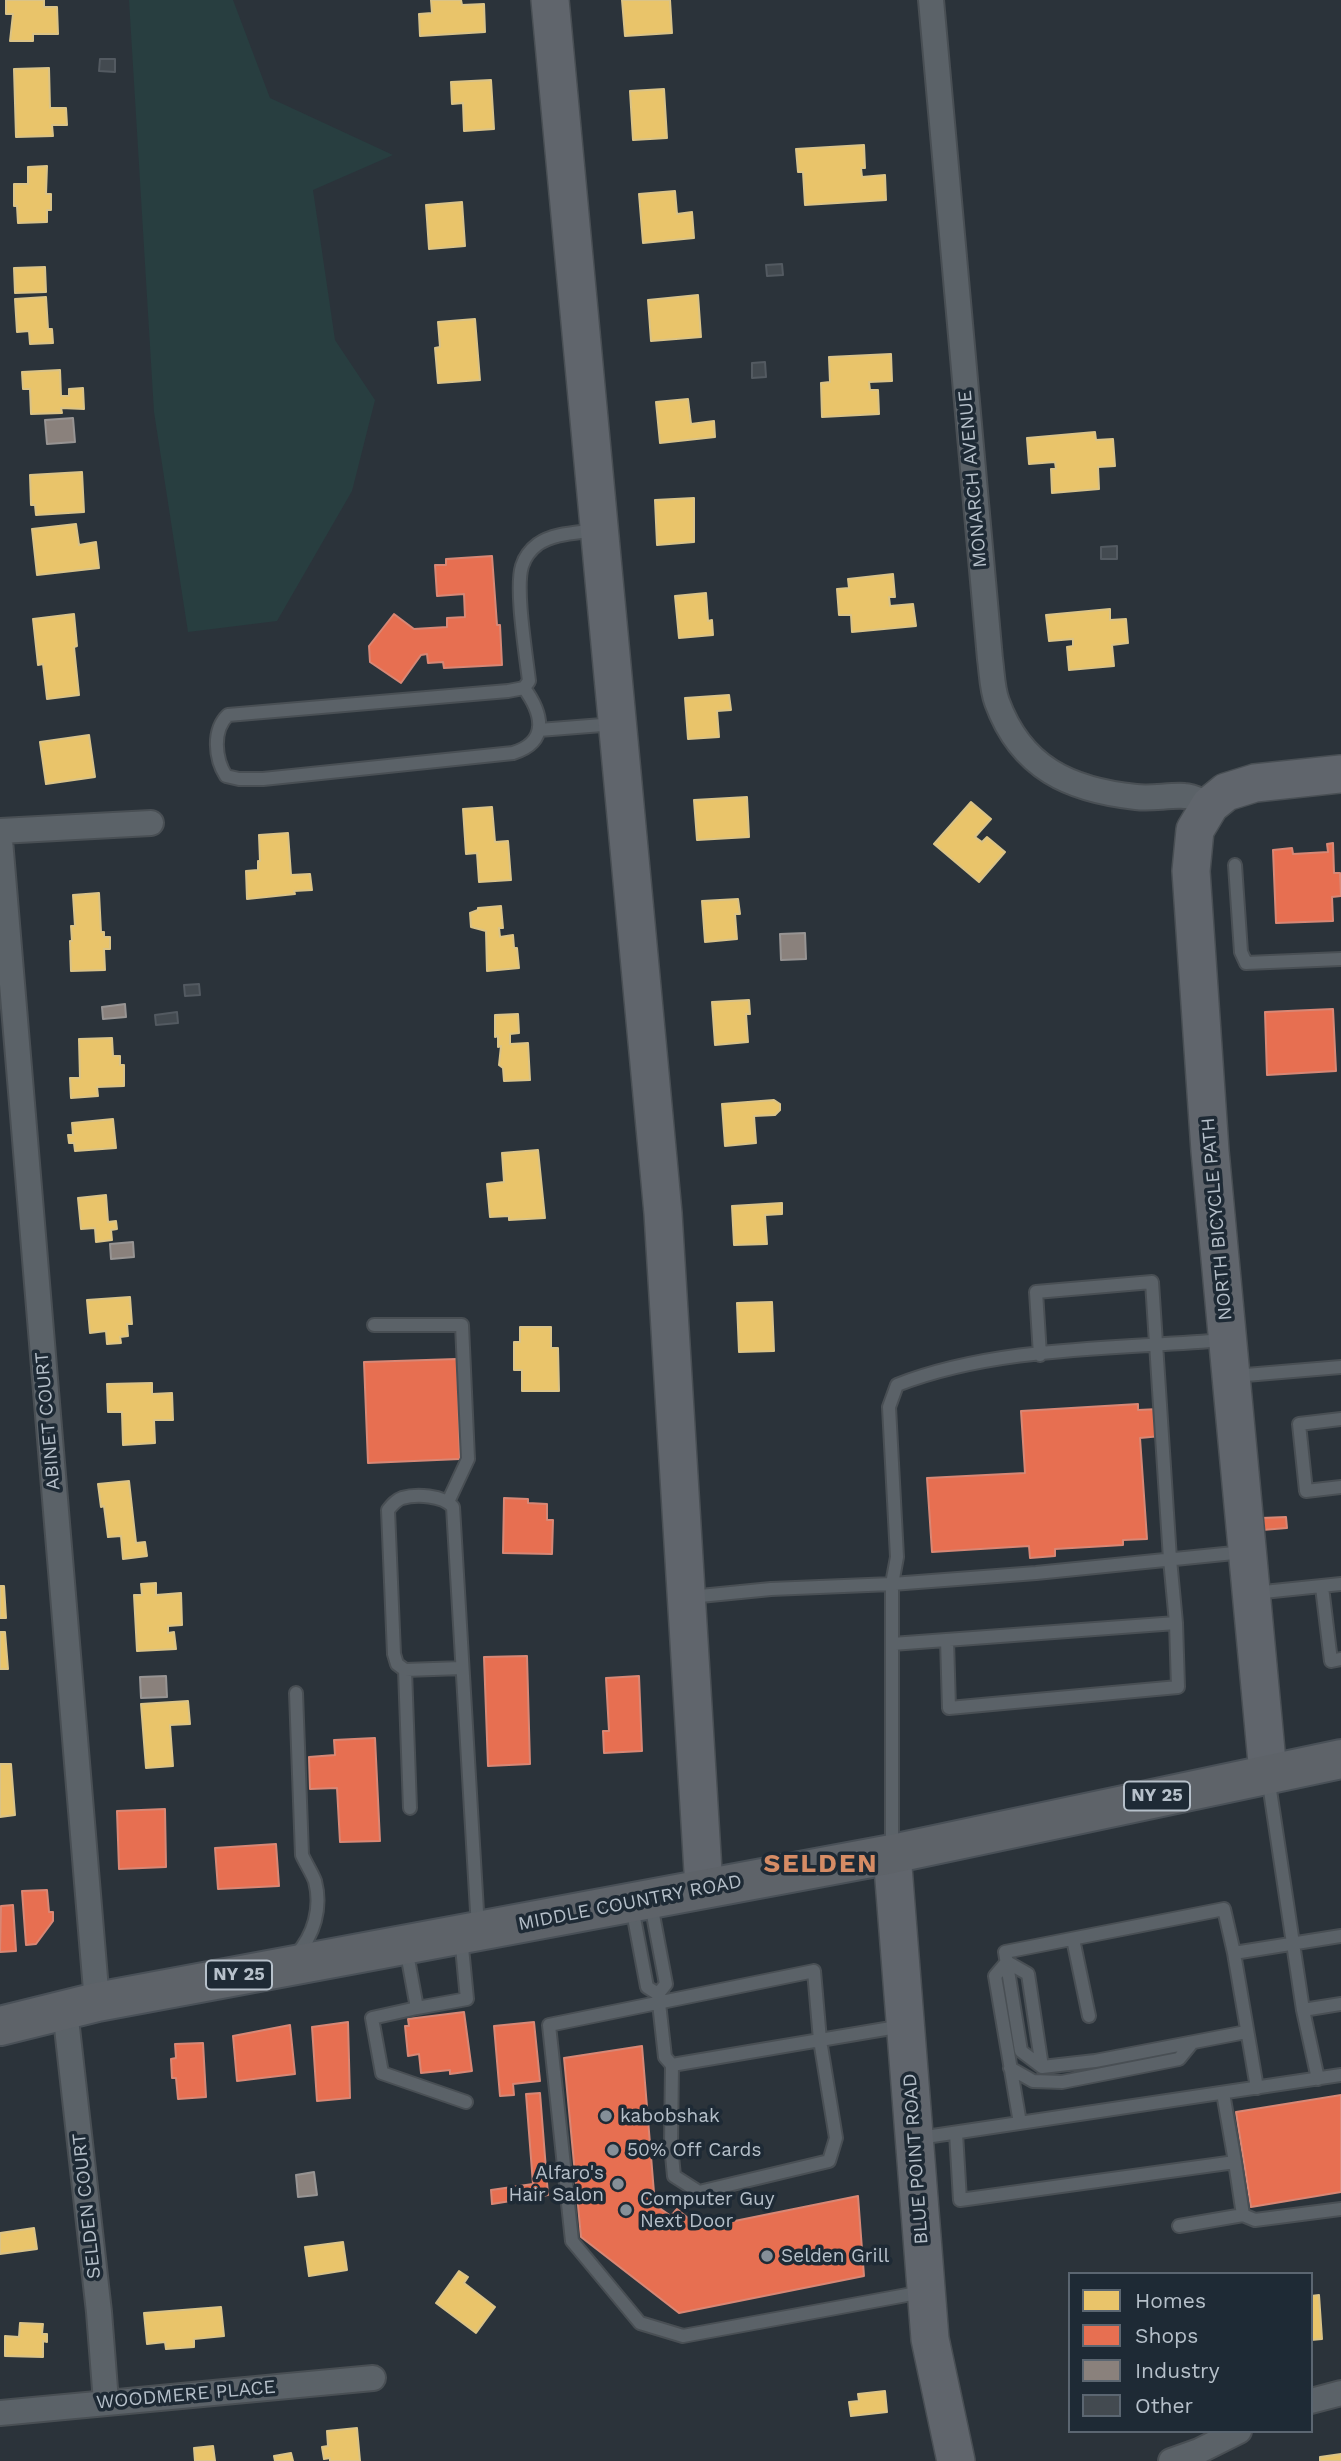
<!DOCTYPE html>
<html>
<head>
<meta charset="utf-8">
<style>
  body { margin:0 }
  #map { position:relative; width:1341px; height:2461px; overflow:hidden; background:#2b333a; font-family:"Work Sans",sans-serif }
  canvas { display:block }
  .legend { position:absolute; left:1068px; top:2272px; width:245px; height:161px; box-sizing:border-box; background:#1e2a35; border:2px solid #5b6671; margin:0; padding:9px 12px; list-style:none; font-size:21px; color:#b6c0ca }
  .legend li { display:flex; align-items:center; gap:14px; height:35px }
  .legend b { width:35px; border:2px solid #5b6671 }
</style>
</head>
<body>
<div id="map">
<canvas width="1341" height="2461"></canvas>
<ul class="legend">
<li><b style="height:19px;background:#e9c46a"></b>Homes</li>
<li><b style="height:19px;background:#e76f51"></b>Shops</li>
<li><b style="height:19px;background:#8a817c"></b>Industry</li>
<li><b style="height:19px;background:#434a50"></b>Other</li>
</ul>
</div>
<script>
const ctx = document.querySelector('canvas').getContext('2d');
ctx.lineJoin = 'round';
function fill(path, color) { ctx.fillStyle = color; ctx.fill(path, 'evenodd'); }
function stroke(path, color, width, dash) { ctx.strokeStyle = color; ctx.lineWidth = width; ctx.lineCap = dash ? 'butt' : 'round'; ctx.setLineDash(dash || []); ctx.stroke(path); }
function drawText(font, color, halo, rows, align = 'center') {
  ctx.font = font + ' "Work Sans",sans-serif'; ctx.lineWidth = 7; ctx.setLineDash([]); ctx.textBaseline = 'middle'; ctx.strokeStyle = halo; ctx.fillStyle = color; for (const [text, x, y, turn = 0] of rows) {
    ctx.save(); ctx.translate(x, y); ctx.rotate((+turn || 0) * Math.PI / 180); ctx.textAlign = isNaN(turn) ? turn : align; if (halo) ctx.strokeText(text, 0, 0); ctx.fillText(text, 0, 0); ctx.restore();
  }
}
const green = new Path2D(`
  M129 0H233L270 98 393 155 313 190 335 340 375 400 352 491 277 621 188 632 154 412Z`);
const homes = new Path2D(`
  M6 0H44V7H57L58 34H33V41H10L13 14H6Z
  M431 0H461L462 5 484 4 485 32 420 36 419 14 432 13Z
  M622 0H670L672 33 625 36Z
  M49 68 50 108H66L67 125H52L53 136 16 137 14 69Z
  M491 80 494 129 464 131 463 103 452 104 451 82Z
  M664 89 667 138 633 140 630 91Z
  M864 145 865 168H861L862 177 885 175 886 200 805 205 803 172H798L796 149Z
  M47 166 46 194H51V210H47V222L18 223 17 206H14V184H28V167Z
  M675 191 677 214 692 212 694 238 643 243 639 194Z
  M462 202 465 246 429 249 426 205Z
  M45 267 46 292 15 293 14 268Z
  M698 295 701 337 651 341 648 300Z
  M46 297 48 329H52L53 343 30 344 29 331 17 332 15 299Z
  M475 319 480 380 438 383 435 348 440 347 438 322Z
  M891 354 892 381 869 382 870 390H878L879 414 822 417 821 383 830 382 829 357Z
  M60 370 61 396H69V389L83 388 84 409 61 408 62 413 31 414 30 389H23L22 372Z
  M688 399 691 424 714 421 715 437 660 443 656 402Z
  M1095 432 1096 440 1113 439 1115 466 1098 467 1099 489 1052 493 1051 469H1056L1055 462 1029 464 1027 438Z
  M82 472 84 512 36 515 35 505H31L30 475Z
  M694 498V542L657 545 655 500Z
  M76 524 79 545 96 542 99 568 37 575 32 529Z
  M893 574 895 597H889L890 606 913 604 916 626 852 632 851 615H839L837 589 849 588 848 579Z
  M706 593 708 621 712 620 713 635 679 638 675 596Z
  M1110 609V620L1126 619 1128 643 1112 645 1114 666 1069 670 1067 647 1073 646V639L1049 641 1046 615Z
  M74 614 77 646 74 647 79 695 47 699 43 664 38 665 33 619Z
  M729 695 731 710 717 711 719 737 688 739 685 698Z
  M89 735 95 777 46 784 40 742Z
  M747 797 749 837 697 840 694 800Z
  M971 802 991 819 975 837 982 842 987 837 1005 852 979 882 934 844Z
  M492 807 495 842 508 841 511 880 479 882 477 853 466 854 463 809Z
  M288 833 291 875 310 874 312 890 294 891 295 894 247 899 246 871 258 870V861H260L259 835Z
  M99 893 101 932H104V937H110V949H104L105 970 71 971 70 941H72L71 926H75L73 895Z
  M738 899 740 914H735L737 939 705 942 702 901Z
  M501 906 503 928H499L500 937 513 935 514 948H517L519 968 487 971 486 931 471 927 470 913 478 910V908Z
  M749 1000 750 1014H746L748 1042 715 1045 712 1002Z
  M518 1014 519 1033 510 1034V1044L528 1043 530 1080 504 1081 503 1068 499 1065 501 1046 498 1047V1036L495 1037V1015Z
  M112 1038 113 1056H120V1065H124V1086L97 1087 98 1096 71 1098 70 1078H80L79 1039Z
  M774 1100 780 1104V1110L775 1115 754 1116 756 1143 725 1146 722 1104Z
  M113 1119 116 1148 75 1151 74 1143H69L68 1135H73L72 1123Z
  M538 1150 545 1218 509 1220V1216L490 1217 487 1184 504 1182 502 1153Z
  M106 1195 108 1222 116 1221 117 1229 111 1230 112 1240 96 1242 95 1228 81 1229 78 1198Z
  M782 1203V1214L765 1215 767 1244 734 1245 732 1206Z
  M130 1297 132 1324H127L128 1336 120 1337 121 1343 107 1344 106 1331 90 1333 87 1300Z
  M772 1302 774 1351 739 1352 737 1303Z
  M520 1327H551V1348H558L559 1391H522V1370H514V1342H520Z
  M152 1383V1394L172 1393 173 1420H154L155 1443 123 1445 122 1412H108L107 1384Z
  M129 1481 136 1543 145 1542 147 1556 123 1559 121 1536 108 1537 104 1506 101 1507 98 1484Z
  M156 1583V1595L181 1593 182 1625 168 1626V1633L174 1632 176 1649 137 1651 134 1595H142L141 1584Z
  M0 1586H4L6 1618H0Z
  M0 1632H5L8 1669H0Z
  M188 1701 190 1724 170 1725 173 1766 146 1768 141 1704Z
  M0 1764H11L15 1815 0 1817Z
  M34 2228 37 2249 0 2254V2233Z
  M343 2242 347 2270 309 2276 305 2247Z
  M459 2271 468 2277 464 2283 495 2307 476 2333 436 2303Z
  M1319 2295 1322 2339 1311 2340V2296Z
  M221 2307 224 2336 194 2339V2347L166 2349 165 2342 147 2344 144 2313Z
  M20 2323 43 2324 42 2334H47V2342L43 2341V2357L5 2356V2336L19 2337Z
  M885 2391 887 2412 851 2416 849 2402 859 2401 858 2394Z
  M357 2428 360 2461H330V2458L324 2459 322 2447 328 2446 327 2431Z
  M213 2446 215 2461H195L194 2448Z
  M291 2453 293 2461H275L274 2456Z
  M1341 2454V2461H1320V2457Z`);
const shops = new Path2D(`
  M492 556 497 625H500L502 665 444 668 443 662 428 663 427 654 421 655 401 683 370 662 369 646 394 614 414 629 447 627V618L465 617 464 594 437 596 435 565H446V559Z
  M1333 843 1334 873H1340L1341 896 1332 897 1333 921 1276 923 1273 850 1292 848 1293 854 1328 852 1327 844Z
  M1333 1009 1336 1071 1267 1075 1265 1012Z
  M457 1359 460 1459 368 1463 364 1362Z
  M1138 1404V1410L1159 1409 1161 1436 1140 1438 1147 1539 1123 1540V1545L1055 1549V1556L1030 1558 1029 1546 932 1552 927 1478 1025 1473 1021 1411Z
  M504 1498 528 1499V1503L547 1504V1520H553L552 1554 503 1553Z
  M1286 1517 1287 1528 1262 1530 1261 1518Z
  M527 1656 530 1764 488 1766 484 1657Z
  M639 1676 642 1751 604 1753 603 1731H609L606 1678Z
  M375 1738 380 1841 340 1842 337 1788 310 1789 309 1757 335 1755 334 1740Z
  M165 1809 166 1867 119 1869 117 1811Z
  M276 1844 279 1886 218 1889 215 1848Z
  M47 1890 49 1912H53V1921L36 1944 26 1945 22 1891Z
  M13 1905 16 1951 0 1952 1 1906Z
  M464 2012 472 2071 450 2074V2070L421 2073 419 2054 408 2056 405 2026H409L408 2019Z
  M348 2022 350 2098 317 2101 312 2027Z
  M534 2022 540 2081 513 2084 514 2095 500 2096 494 2026Z
  M290 2025 295 2074 237 2081 233 2036Z
  M203 2043 206 2097 178 2099 176 2078H172L171 2059 176 2058 175 2044Z
  M642 2046 655 2205 671 2216 677 2209 700 2228 858 2196 864 2276 679 2313 581 2237 564 2058Z
  M540 2093 548 2195 492 2204 491 2190 533 2184 526 2094Z
  M1341 2095V2192L1251 2207 1236 2112Z`);
const industry = new Path2D(`
  M73 418 75 442 47 444 45 420Z
  M805 933 806 959 781 960 780 934Z
  M125 1004 126 1017 103 1019 102 1007Z
  M133 1242 134 1257 111 1259 110 1244Z
  M166 1676 167 1697 141 1698 140 1677Z
  M314 2172 317 2195 298 2197 296 2175Z`);
const building = new Path2D(`
  M100 59H115V72L99 71Z
  M782 264 783 275 767 276 766 265Z
  M765 362 766 377 752 378V363Z
  M1117 546V559H1101V547Z
  M199 984 200 995 185 996 184 985Z
  M177 1012 178 1023 156 1025 155 1015Z`);
const lane = new Path2D(`
  M524 688C543 714 549 742 513 753L263 779H239L226 776C215 759 212 730 228 715L508 691 524 688 529 681C526 654 515 589 522 566 525 556 530 550 538 544 554 533 577 533 596 530
  M539 730 615 724
  M1235 865 1241 952 1246 963 1341 959
  M374 1325H462L468 1459 448 1502
  M1224 1340C1118 1349 996 1346 897 1385L889 1407 897 1557 892 1584 1036 1573 1244 1552
  M1040 1355 1036 1292 1152 1282 1170 1559 1176 1623
  M1234 1376 1341 1367
  M1341 1419 1299 1424 1306 1491 1341 1487
  M1322 1587 1331 1661 1341 1659
  M1254 1593 1341 1584
  M690 1597 771 1589 892 1584V1850
  M892 1644 1176 1623 1178 1687 949 1708 947 1640
  M462 1668 405 1670 397 1664 394 1654 388 1510C392 1505 396 1500 402 1498 416 1494 443 1495 453 1507L478 1928
  M405 1670 410 1808
  M1268 1777 1303 2010 1318 2079
  M651 1904 666 1984 658 1994 665 2057 672 2065 903 2026
  M632 1907 647 1987 658 1994
  M1073 1939 1089 2016
  M406 1948 417 2008 467 1999 461 1937
  M1234 1953 1257 2088
  M296 1955C314 1935 322 1908 315 1881 312 1873 306 1864 302 1855L296 1693
  M1007 1962 995 1976 1020 2123
  M1007 1962 1028 1974 1042 2067
  M417 2008 372 2018 382 2073 466 2102
  M1303 2010 1341 2004
  M1246 2032 1095 2061 1042 2067 1021 2051 1005 1952 1224 1909 1234 1953 1341 1936
  M672 2065 671 2145 674 2176 699 2192 829 2161 836 2138 820 2040 814 1971 549 2025 572 2241 640 2323 683 2336 923 2292
  M1010 2068 1033 2081 1062 2082 1179 2059 1192 2043
  M956 2133 960 2200 1235 2162 1223 2093
  M919 2138 1341 2075
  M1235 2162 1243 2215 1255 2220 1341 2209
  M1179 2226 1243 2215`);
const street = new Path2D(`
  M931 0 990 659C992 673 992 689 997 702 1021 768 1070 790 1136 797 1152 799 1168 795 1185 796 1193 796 1202 802 1210 805
  M0 831 151 823
  M0 840 97 2002
  M65 2010 99 2312 106 2402
  M1311 2401 1341 2393
  M0 2413 373 2378
  M1171 2461 1199 2451 1239 2431`);
const secondary = new Path2D(`
  M550 0 663 1213 704 1888
  M1268 1773 1210 1151 1191 871 1195 830 1210 805 1226 792 1255 783 1341 774
  M892 1854 930 2339 956 2461`);
const primary = new Path2D(`
  M0 2026 97 2002 892 1854 1341 1759`);
const markers = [
  [606,2116,7,"#858f98"],
  [613,2150,7,"#858f98"],
  [618,2184,7,"#858f98"],
  [626,2210,7,"#858f98"],
  [767,2256,7,"#858f98"]
];
const shields = [
  [1157,1796,66],
  [239,1975,66]
];
const shieldNames = [
  ["NY 25",1157,1796],
  ["NY 25",239,1975]
];
const streetNames = [
  ["MONARCH AVENUE",973,479,-95],
  ["NORTH BICYCLE PATH",1217,1219,-95],
  ["ABINET COURT",48,1421,-95],
  ["MIDDLE COUNTRY ROAD",630,1903,-11],
  ["BLUE POINT ROAD",916,2159,-94],
  ["SELDEN COURT",87,2206,-96],
  ["WOODMERE PLACE",186,2395,-5]
];
const poiNames = [
  ["kabobshak",620,2116],
  ["50% Off Cards",627,2150],
  ["Alfaro's",604,2173,"right"],
  ["Hair Salon",604,2195,"right"],
  ["Computer Guy",640,2199],
  ["Next Door",640,2221],
  ["Selden Grill",781,2256]
];
const districtNames = [
  ["SELDEN",821,1864]
];
fill(green, '#283e40');
fill(homes, '#e9c46a');
stroke(homes, '#dac387', 2);
fill(shops, '#e76f51');
stroke(shops, '#d88775', 2);
fill(industry, '#8a817c');
stroke(industry, '#979493', 2);
fill(building, '#434a50');
stroke(building, '#535a61', 2);
stroke(lane, '#494f54', 16);
stroke(street, '#494f54', 28);
stroke(secondary, '#494f54', 40);
stroke(primary, '#495057', 42);
stroke(lane, '#5b6268', 12);
stroke(street, '#5b6268', 24);
stroke(secondary, '#60656c', 37);
stroke(primary, '#5e6369', 38);
for (const [x, y, r, color] of markers) { const dot = new Path2D(); dot.arc(x, y, r, 0, 2 * Math.PI); ctx.fillStyle = color; ctx.fill(dot); stroke(dot, '#1e2a35', 2.5); }
for (const [x, y, w] of shields) { const box = new Path2D(); box.roundRect(x - w / 2, y - 14.5, w, 29, 5); ctx.fillStyle = '#1e2a35'; ctx.fill(box); stroke(box, '#b6c0ca', 2); }
drawText('bold 18px', '#b6c0ca', null, shieldNames);
drawText('19px', '#b6c0ca', '#1e2a35', streetNames);
drawText('19px', '#b6c0ca', '#1e2a35', poiNames, 'left');
ctx.letterSpacing = '2px';
drawText('bold 26px', '#d68c65', '#1e2a35', districtNames);
ctx.letterSpacing = '0px';
</script>
</body>
</html>
